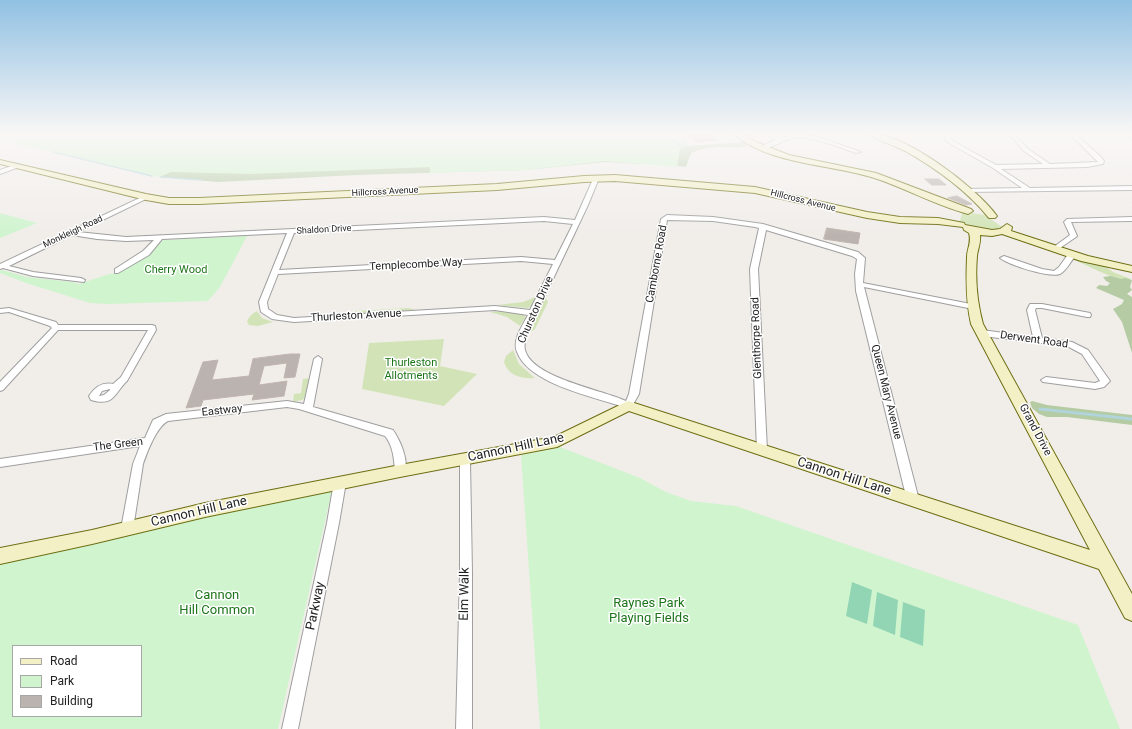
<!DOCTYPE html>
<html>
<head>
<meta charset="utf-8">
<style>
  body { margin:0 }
  #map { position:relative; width:1132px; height:729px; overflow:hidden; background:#f1eeea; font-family:Roboto,sans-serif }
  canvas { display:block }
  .legend { position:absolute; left:12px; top:645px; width:130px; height:72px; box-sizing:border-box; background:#fff; border:1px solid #a7a7a7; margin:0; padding:5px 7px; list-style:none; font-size:12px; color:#222 }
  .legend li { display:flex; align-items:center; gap:8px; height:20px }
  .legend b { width:20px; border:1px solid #a7a7a7 }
</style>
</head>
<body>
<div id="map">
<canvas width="1132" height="729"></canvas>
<ul class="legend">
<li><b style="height:5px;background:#f3f0c6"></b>Road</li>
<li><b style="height:11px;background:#cff4ce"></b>Park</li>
<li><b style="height:11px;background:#bab3b0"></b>Building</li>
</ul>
</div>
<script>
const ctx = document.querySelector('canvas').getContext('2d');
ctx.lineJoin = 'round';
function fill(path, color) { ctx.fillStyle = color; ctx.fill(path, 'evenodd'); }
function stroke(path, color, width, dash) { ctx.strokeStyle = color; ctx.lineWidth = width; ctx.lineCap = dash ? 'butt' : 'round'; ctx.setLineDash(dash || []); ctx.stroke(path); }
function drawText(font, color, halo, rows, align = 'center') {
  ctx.font = font + ' Roboto,sans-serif'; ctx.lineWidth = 3; ctx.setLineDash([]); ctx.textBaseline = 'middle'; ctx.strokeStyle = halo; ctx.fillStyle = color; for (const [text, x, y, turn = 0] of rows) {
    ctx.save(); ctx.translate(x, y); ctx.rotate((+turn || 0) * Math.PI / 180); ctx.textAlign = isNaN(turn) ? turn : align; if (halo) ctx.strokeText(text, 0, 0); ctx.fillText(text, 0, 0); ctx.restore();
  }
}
const grass = new Path2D(`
  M966 212 985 215 1002 227C992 234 967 230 960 221L962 213Z
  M1075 258 1105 266 1113 272 1131 279C1117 283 1088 265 1074 260Z
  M545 296 548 302 535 329 527 335Z
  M536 297 531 307 527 308 497 305 523 302Z
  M409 308 416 310 349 314 357 311Z
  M257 311 262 318 273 322 258 326 249 325 247 322C249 316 252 314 257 311Z
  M502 311 522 314 526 317 520 326 507 317 490 312Z
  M444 339 440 366 477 374 444 406 362 389 369 343Z
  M513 350 519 364 535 378C522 379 508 376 504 362L506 356Z
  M310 378 305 398 302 400 293 402 294 394 301 393 303 379Z`);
const forest = new Path2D(`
  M651 133H680L688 146 744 142 748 145C740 149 729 147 719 147 709 147 700 149 691 153L686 167 642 161 640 164 605 162 526 170 356 175 218 182 159 177 210 155Z
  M1111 276 1121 279 1125 278 1132 280 1130 287 1132 290 1127 294 1132 297V353L1122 322 1113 309 1122 304 1124 300 1096 288 1099 285 1107 286 1110 283 1106 281 1103 277Z
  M1032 401 1047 405 1132 415V425L1067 417H1047L1039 414 1032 408 1030 402Z`);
const park = new Path2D(`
  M0 133H680L687 147 680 149 677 167 605 161 525 170 430 173V167L251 174 171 172 159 177 0 140Z
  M0 213 37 223 0 238Z
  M247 236 220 287 208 301 108 304 90 303 26 283 0 273V271L2 270 27 277 72 282 79 284 109 274 119 273 163 240Z
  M560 447 640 478 666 492 691 501 736 506 1078 625 1120 729H540L521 455Z
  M332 490 278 729H0V562ZM13 646H141V716H13Z`);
const pitch = new Path2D(`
  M852 582 872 590 867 624 846 616Z
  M877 592 898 600 895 635 873 626Z
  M903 602 925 610 923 646 900 637Z`);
const streamFar1 = new Path2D(`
  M661 133 683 147
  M53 152 152 176
  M161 177 202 180`);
const stream = new Path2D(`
  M1040 409 1132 419`);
const building = new Path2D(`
  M686 133H706L716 140 697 142Z
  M925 179H939L946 185H932Z
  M957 196 972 204 966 205 948 198Z
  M827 228 860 233 858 244 824 239Z
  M290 354H300L295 377 284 378 287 363 264 366 259 385 287 381 284 396 252 400 254 394 203 400 201 406 186 408 203 362 218 360 212 380 249 376 253 359Z`);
const street = new Path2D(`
  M768 133C776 133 780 140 788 136L787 133 818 137 861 152 856 153C841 148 809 135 793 138 783 140 769 150 759 149V147L775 140Z
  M945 133H950L951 139 953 141 996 165 1043 164 1024 151 1008 133H1013L1028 149 1050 164 1098 162 1069 133H1074L1100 156 1104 161 1103 164 1087 167 1001 169 1030 188 1132 186V190L965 192 964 191 967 189 1022 188 993 168 949 143 945 139Z
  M1125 133H1130L1132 135V140Z
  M17 164 20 166 19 167 0 174V170Z
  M594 177 599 178 588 205 525 338C525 342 524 347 525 350 532 378 603 390 626 401L629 394 661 219 667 215 713 217 763 224 858 252 865 258 863 283 976 305 977 307 973 309 864 287 919 500 917 503 913 505 909 503 907 500 856 291 855 274 857 259 852 256 766 230 758 269 767 450 766 453 762 454 758 453 757 450 750 269 759 228 755 227 713 221 667 220 639 394 631 408 628 409C623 408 619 405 614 404 586 395 528 382 517 352 512 340 523 325 528 315L495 310 294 322 272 319 261 312 259 302 287 233 162 239 149 255 118 273H115V269L143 251 154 240 126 241 97 239 72 235 9 266 33 272 81 278 85 280 84 282 33 276 3 268 0 269V264L146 195 148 196V198L78 232 126 237 544 217 575 220ZM544 221 573 224 555 260 521 257 279 270 294 233ZM521 261 553 264 530 310 495 306 294 318 277 315 268 309 267 302 278 274Z
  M1132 217V221L1071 222 1077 236 1076 237 1057 250 1055 251 1051 249 1070 235 1064 222 1067 219Z
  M1069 253H1072L1076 255C1071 261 1066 271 1060 274 1049 278 1009 265 1000 258L1004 256 1042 269 1054 271 1059 267Z
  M1030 304H1042L1090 313 1091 315 1090 317H1087L1042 308H1036L1035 310 1042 338 1072 342 1088 350 1110 381 1104 387 1095 389 1043 382 1041 380 1046 377 1095 383 1100 381 1082 354 1067 346 982 336 978 333 982 330 1033 337 1027 310Z
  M9 308 56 322 58 325H152L155 326 156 330 127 381C114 393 115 407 91 400L89 396C95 387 102 382 113 384L121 377 148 330H58L3 390 0 391V382L52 328 50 326 9 312 0 313V309ZM110 389V390L104 395 99 396 102 391Z
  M318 356 322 359 313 407 393 430C400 440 410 462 404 474L400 475 396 474 395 471C394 458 393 446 385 436L299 409 287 407 168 421C157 426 147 452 143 464L133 529 131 533 127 534 123 533 121 529 133 464 140 446 0 467V459L145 438 153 420 166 414 287 401 304 404 314 359Z
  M465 456 469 457 470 460 472 573V729H456L460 573V460L461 457Z
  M340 478 344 479 346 482 339 523 298 729H282L327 523 334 482 336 479Z`);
const secondary = new Path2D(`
  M733 133H742L756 142 789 155 876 173 971 209 973 211 968 214C934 205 904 187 871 177 829 164 766 164 733 133Z
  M869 133C905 133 976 187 997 216L995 218H989C965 189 937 169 905 151 893 145 878 141 869 133Z
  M0 160 146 194 169 198H199L497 184 584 176 615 175 755 187 867 212 900 217 938 218 964 223 965 225 992 230 1000 229 1007 224 1012 227 1011 231 1088 256 1132 266V272L1081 261 1002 234 992 236 980 235C981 243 978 248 977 256 975 279 977 302 983 324L1132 594V621L1125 618 1099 569 629 411 557 447 400 477 205 517 92 544 0 564V548L92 530 205 503 400 465 554 437 628 401 1090 550 971 324C966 302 966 280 967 257 967 248 972 243 969 233L964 230 963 227 938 224 900 223 867 218 755 193 615 181 584 182 497 190 199 204H169L146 200 0 164Z`);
const farStreetnames = [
  ["Hillcross Avenue",385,192,-3],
  ["Hillcross Avenue",803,201,14],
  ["Shaldon Drive",324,230,-3],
  ["Monkleigh Road",73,232,-25]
];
const streetNames = [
  ["Camborne Road",657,264,-80],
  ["Templecombe Way",416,265,-3],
  ["Churston Drive",536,310,-66],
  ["Thurleston Avenue",356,316,-3],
  ["Glenthorpe Road",757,338,-92],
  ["Derwent Road",1034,340,8],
  ["Queen Mary Avenue",886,392,76],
  ["Eastway",222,411,-6],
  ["Grand Drive",1035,430,62],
  ["The Green",118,445,-7]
];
const parkNames = [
  ["Cherry Wood",176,270],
  ["Thurleston",411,363],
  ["Allotments",411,376]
];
const nearStreetnames = [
  ["Cannon Hill Lane",516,448,-12],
  ["Cannon Hill Lane",844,477,18],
  ["Cannon Hill Lane",199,512,-13],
  ["Elm Walk",465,594,-89],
  ["Parkway",316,606,-78]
];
const nearParknames = [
  ["Cannon",217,596],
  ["Hill Common",217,611],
  ["Raynes Park",649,604],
  ["Playing Fields",649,619]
];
fill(grass, '#d2e4b7');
fill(forest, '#b4cba4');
fill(park, '#cff4ce');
fill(pitch, '#92d5b4');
stroke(streamFar1, '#b0d4d9', 1.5);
stroke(stream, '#b0d4d9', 3);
fill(building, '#bab3b0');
stroke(building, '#c1b4ae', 1);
stroke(street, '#9f9f9f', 2);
stroke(secondary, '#6e6e13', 2);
fill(street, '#fff');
fill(secondary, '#f3f0c6');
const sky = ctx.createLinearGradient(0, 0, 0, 235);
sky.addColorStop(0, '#91c1e2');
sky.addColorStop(0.57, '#f9f7f6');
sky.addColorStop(1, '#f9f7f600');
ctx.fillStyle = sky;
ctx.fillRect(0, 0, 1132, 235);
drawText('9px', '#222', '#fff', farStreetnames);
drawText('11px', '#222', '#fff', streetNames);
drawText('11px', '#1d751a', '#fff', parkNames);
drawText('13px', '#222', '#fff', nearStreetnames);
drawText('13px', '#1d751a', '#fff', nearParknames);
</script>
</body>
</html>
